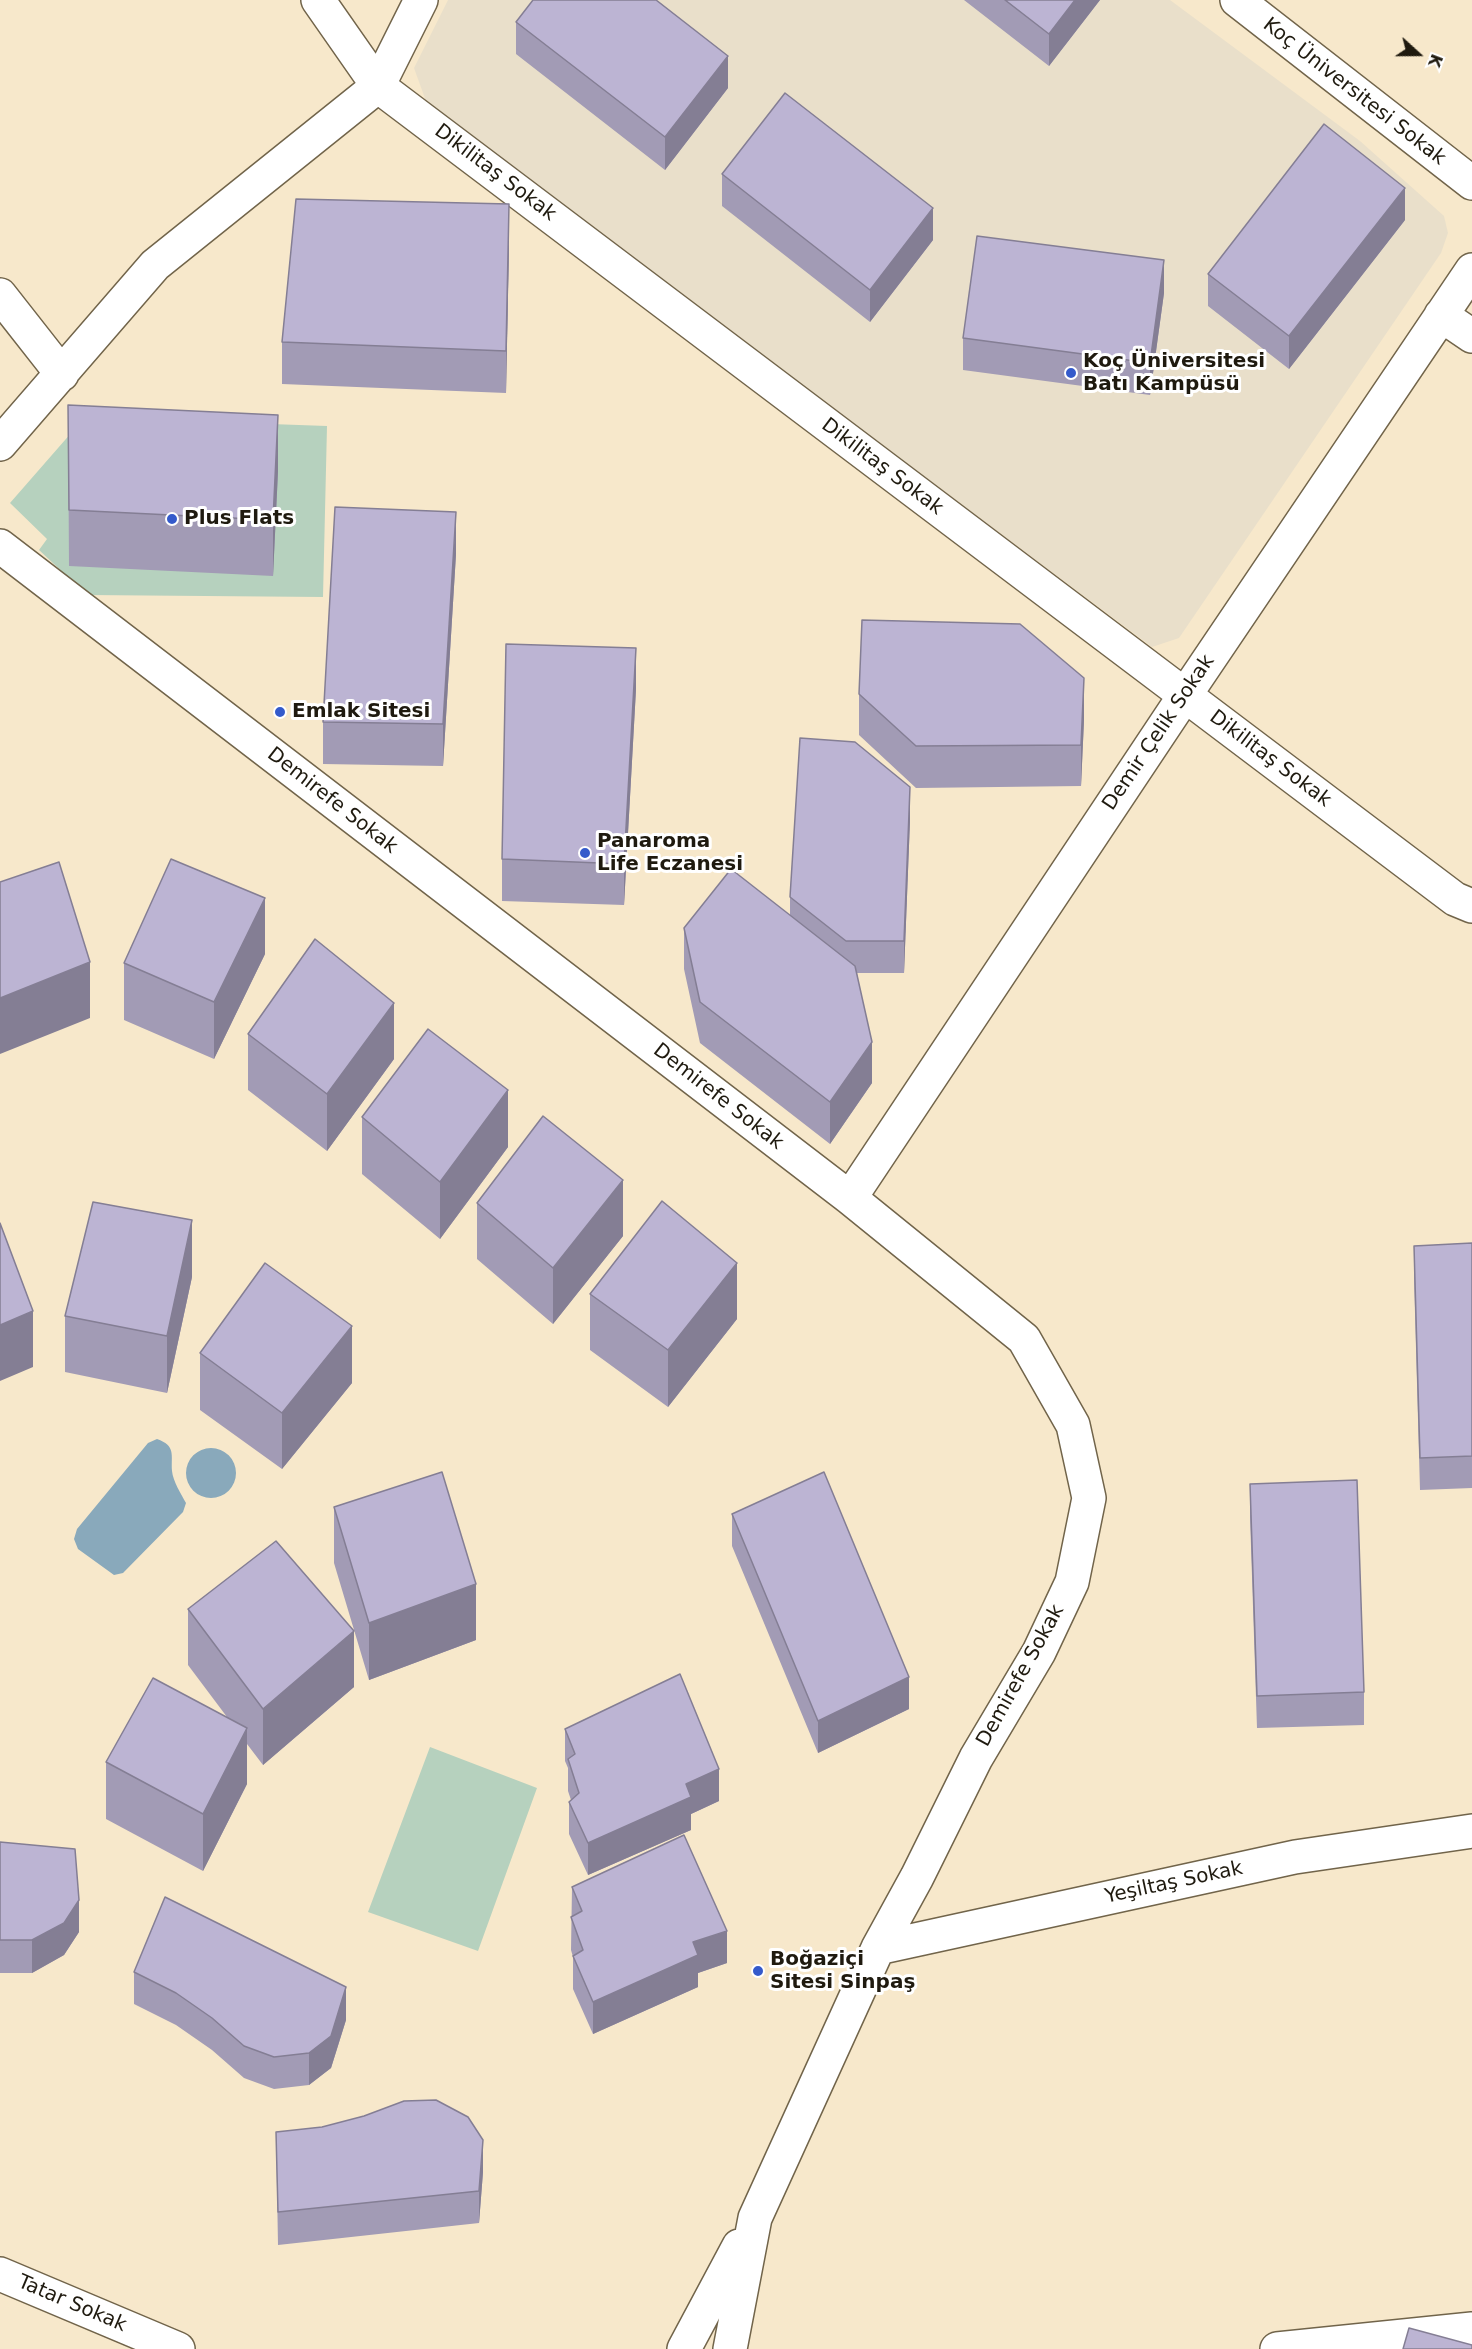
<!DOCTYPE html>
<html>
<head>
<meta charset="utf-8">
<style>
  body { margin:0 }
  #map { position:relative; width:1472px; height:2349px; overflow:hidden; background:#f7e8cb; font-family:"DejaVu Sans",sans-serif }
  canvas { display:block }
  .north { position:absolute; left:1388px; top:24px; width:60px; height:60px; -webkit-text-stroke:4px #fff; paint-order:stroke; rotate:111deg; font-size:16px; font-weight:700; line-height:24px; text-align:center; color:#1f1a0f }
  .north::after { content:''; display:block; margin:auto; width:21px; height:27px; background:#1f1a0f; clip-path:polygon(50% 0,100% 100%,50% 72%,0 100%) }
</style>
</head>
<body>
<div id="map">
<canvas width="1472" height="2349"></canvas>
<div class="north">K</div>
</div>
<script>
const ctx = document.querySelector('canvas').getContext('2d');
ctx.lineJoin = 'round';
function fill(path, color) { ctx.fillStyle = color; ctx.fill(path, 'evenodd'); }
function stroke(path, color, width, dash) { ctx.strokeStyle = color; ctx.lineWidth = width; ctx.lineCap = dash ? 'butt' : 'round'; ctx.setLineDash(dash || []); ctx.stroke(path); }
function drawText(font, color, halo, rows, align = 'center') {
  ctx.font = font + ' "DejaVu Sans",sans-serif'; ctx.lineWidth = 6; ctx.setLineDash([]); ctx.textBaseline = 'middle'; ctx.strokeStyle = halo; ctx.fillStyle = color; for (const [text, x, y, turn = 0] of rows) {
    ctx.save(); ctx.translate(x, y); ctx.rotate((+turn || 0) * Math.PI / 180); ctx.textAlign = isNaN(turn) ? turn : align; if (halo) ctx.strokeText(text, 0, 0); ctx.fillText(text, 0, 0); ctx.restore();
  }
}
const education = new Path2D(`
  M448 0H1170L1360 141 1444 216 1448 233 1441 253 1179 638 1152 647 427 104 414 68Z`);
const green = new Path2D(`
  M101 418 327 426 323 597 87 595 39 550 47 539 10 503 79 424Z
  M430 1747 537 1788 478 1951 368 1912Z`);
const water = new Path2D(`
  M157 1439C176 1446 171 1454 172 1471 173 1481 181 1494 186 1503L183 1512 123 1573 114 1575 78 1549 74 1539 77 1529 148 1443Z
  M186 1473a25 25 0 1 1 50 0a25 25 0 1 1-50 0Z`);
const street = new Path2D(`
  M318 0 378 86 1455 899 1472 906
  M1237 0 1472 183
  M0 295 62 374
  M1441 315 1472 336
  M0 444 155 265 378 86 421 0
  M0 546 850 1198 1024 1339 1073 1425 1089 1498 1072 1582 1039 1652 976 1758 917 1877 878 1948 755 2218 730 2349
  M850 1198 1185 695 1472 270
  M878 1948 1295 1857 1472 1831
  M0 2274 178 2349
  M684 2349 739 2246
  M1277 2349 1472 2329`);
const wall = new Path2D(`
  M964 0H1100L1049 66Z
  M516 22 728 88 665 170 516 54Z
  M722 174 933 240 870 322 722 206Z
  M1405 220 1289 369 1208 306V274Z
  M509 246 506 393 282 384V342Z
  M1164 293 1150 395 963 370V338Z
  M68 405 278 471 273 576 69 566Z
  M456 554 443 766 323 764V722Z
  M636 689 624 905 502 901V859Z
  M859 694 1084 720 1081 786 916 788 859 735Z
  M910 820 904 973H857L872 1083 830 1144 700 1043 684 969V928L790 915V897Z
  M265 954 214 1059 124 1020V963Z
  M248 1034 394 1059 327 1151 248 1090Z
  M362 1117 508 1147 440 1239 362 1174Z
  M477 1203 623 1236 553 1324 477 1259Z
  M1472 1243V1488L1420 1490 1414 1278V1246Z
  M192 1277 167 1393 65 1372V1316Z
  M590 1294 737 1319 668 1407 590 1350Z
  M200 1353 352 1383 282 1469 200 1410Z
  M1250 1484 1364 1692V1725L1257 1728 1250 1516Z
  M334 1507 476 1640 369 1680 334 1563Z
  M732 1514 909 1709 818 1753 732 1546Z
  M188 1609 354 1687 263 1765 247 1744V1784L203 1871 106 1819V1762L227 1717 188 1665Z
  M565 1729 719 1801 691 1814V1830L588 1875 569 1834V1802L571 1800 568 1791V1768L565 1761Z
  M0 1842 79 1932 64 1955 32 1973H0Z
  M572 1887 727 1963 698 1973V1987L593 2034 573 1989V1957L571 1950Z
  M134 1972 346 2020 331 2068 309 2085 274 2089 244 2078 212 2050 176 2025 134 2004Z
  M276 2132 483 2172 479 2223 278 2245Z`);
const shadedWall = new Path2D(`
  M1075 0H1100L1049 66V34Z
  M728 56V88L665 170V137Z
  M1405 188V220L1289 369V336Z
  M509 204V246L506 393V351Z
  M933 208V240L870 322V290Z
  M1164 260V293L1150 395V363Z
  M278 415V471L273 576V520Z
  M456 512V554L443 766V724Z
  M636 648V689L624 905V864Z
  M1084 678V720L1081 786V745Z
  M910 787V820L904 973V941Z
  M265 898V954L214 1059V1002Z
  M90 962V1018L0 1054V998Z
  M394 1003V1059L327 1151V1094Z
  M872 1042V1083L830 1144V1102Z
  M508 1090V1147L440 1239V1182Z
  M623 1180V1236L553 1324V1268Z
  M192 1220V1277L167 1393V1336Z
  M737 1263V1319L668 1407V1350Z
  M33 1311V1367L0 1381V1325Z
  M352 1326V1383L282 1469V1413Z
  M476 1584V1640L369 1680V1623Z
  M354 1631V1687L263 1765V1709Z
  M909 1677V1709L818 1753V1721Z
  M247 1728V1784L203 1871V1814Z
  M719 1769V1801L691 1814V1830L588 1875V1843L686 1784Z
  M79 1900V1932L64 1955 32 1973V1940Z
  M727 1931V1963L698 1973V1987L593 2034V2002L693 1942Z
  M346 1987V2020L331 2068 309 2085V2053Z
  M483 2140V2172L479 2223V2191Z`);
const building = new Path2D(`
  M533 0H656L728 56 665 137 516 22Z
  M1005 0H1075L1049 34Z
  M785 93 933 208 870 290 722 174Z
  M1324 124 1405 188 1289 336 1208 274Z
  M296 199 509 204 506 351 282 342Z
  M977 236 1164 260 1150 363 963 338Z
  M68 405 278 415 273 520 69 510Z
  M335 507 456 512 443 724 323 722Z
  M862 620 1020 624 1084 678 1081 745 916 746 859 694Z
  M506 644 636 648 624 864 502 859Z
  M800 738 855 742 910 787 904 941H846L790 897Z
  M171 859 265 898 214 1002 124 963Z
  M59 862 90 962 0 998V882Z
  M731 869 855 966 872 1042 830 1102 700 1002 684 928Z
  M315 939 394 1003 327 1094 248 1034Z
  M428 1029 508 1090 440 1182 362 1117Z
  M543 1116 623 1180 553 1268 477 1203Z
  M662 1201 737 1263 668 1350 590 1294Z
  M93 1202 192 1220 167 1336 65 1316Z
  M0 1223 33 1311 0 1325Z
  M1472 1243V1456L1420 1458 1414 1246Z
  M265 1263 352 1326 282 1413 200 1353Z
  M442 1472 476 1584 369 1623 334 1507Z
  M824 1472 909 1677 818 1721 732 1514Z
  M1357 1480 1364 1692 1257 1696 1250 1484Z
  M276 1541 354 1631 263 1709 188 1609Z
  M680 1674 719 1769 686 1784 691 1797 588 1843 569 1802 579 1793 568 1759 575 1754 565 1729Z
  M153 1678 247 1728 203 1814 106 1762Z
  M684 1835 727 1931 693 1942 698 1955 593 2002 573 1956 583 1950 571 1917 582 1911 572 1887Z
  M0 1842 75 1849 79 1900 64 1923 32 1940H0Z
  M165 1897 346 1987 331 2036 309 2053 274 2057 244 2046 212 2018 176 1993 134 1972Z
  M436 2100 468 2117 483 2140 479 2191 278 2212 276 2132 322 2127 364 2116 404 2101Z
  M1409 2328 1472 2345V2349H1403Z`);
const markers = [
  [1071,373,6,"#345acb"],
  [172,519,6,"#345acb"],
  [280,712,6,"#345acb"],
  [585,853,6,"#345acb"],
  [758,1971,6,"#345acb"]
];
const streetNames = [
  ["Koç Üniversitesi Sokak",1354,92,38],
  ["Dikilitaş Sokak",495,173,37],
  ["Dikilitaş Sokak",882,467,37],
  ["Demir Çelik Sokak",1159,733,-56],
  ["Dikilitaş Sokak",1270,759,37],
  ["Demirefe Sokak",332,801,38],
  ["Demirefe Sokak",718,1097,38],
  ["Demirefe Sokak",1021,1676,-61],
  ["Yeşiltaş Sokak",1174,1883,-12],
  ["Tatar Sokak",72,2304,23]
];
const poiNames = [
  ["Koç Üniversitesi",1083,362],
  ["Batı Kampüsü",1083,385],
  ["Plus Flats",184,519],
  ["Emlak Sitesi",292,712],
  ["Panaroma",597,842],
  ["Life Eczanesi",597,865],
  ["Boğaziçi",770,1960],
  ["Sitesi Sinpaş",770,1983]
];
fill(education, '#e9dfca');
fill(green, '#b6d1be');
fill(water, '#89a9bb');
stroke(street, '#71644a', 36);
stroke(street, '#fff', 33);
fill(wall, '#a29bb5');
fill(shadedWall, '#847e94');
fill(building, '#bcb4d3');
stroke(building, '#847e94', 1.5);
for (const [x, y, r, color] of markers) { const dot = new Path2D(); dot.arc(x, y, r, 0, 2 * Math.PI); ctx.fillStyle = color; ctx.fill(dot); stroke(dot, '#fff', 2); }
drawText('20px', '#1f1a0f', '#fff', streetNames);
drawText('bold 20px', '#1f1a0f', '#fff', poiNames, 'left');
</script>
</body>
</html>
